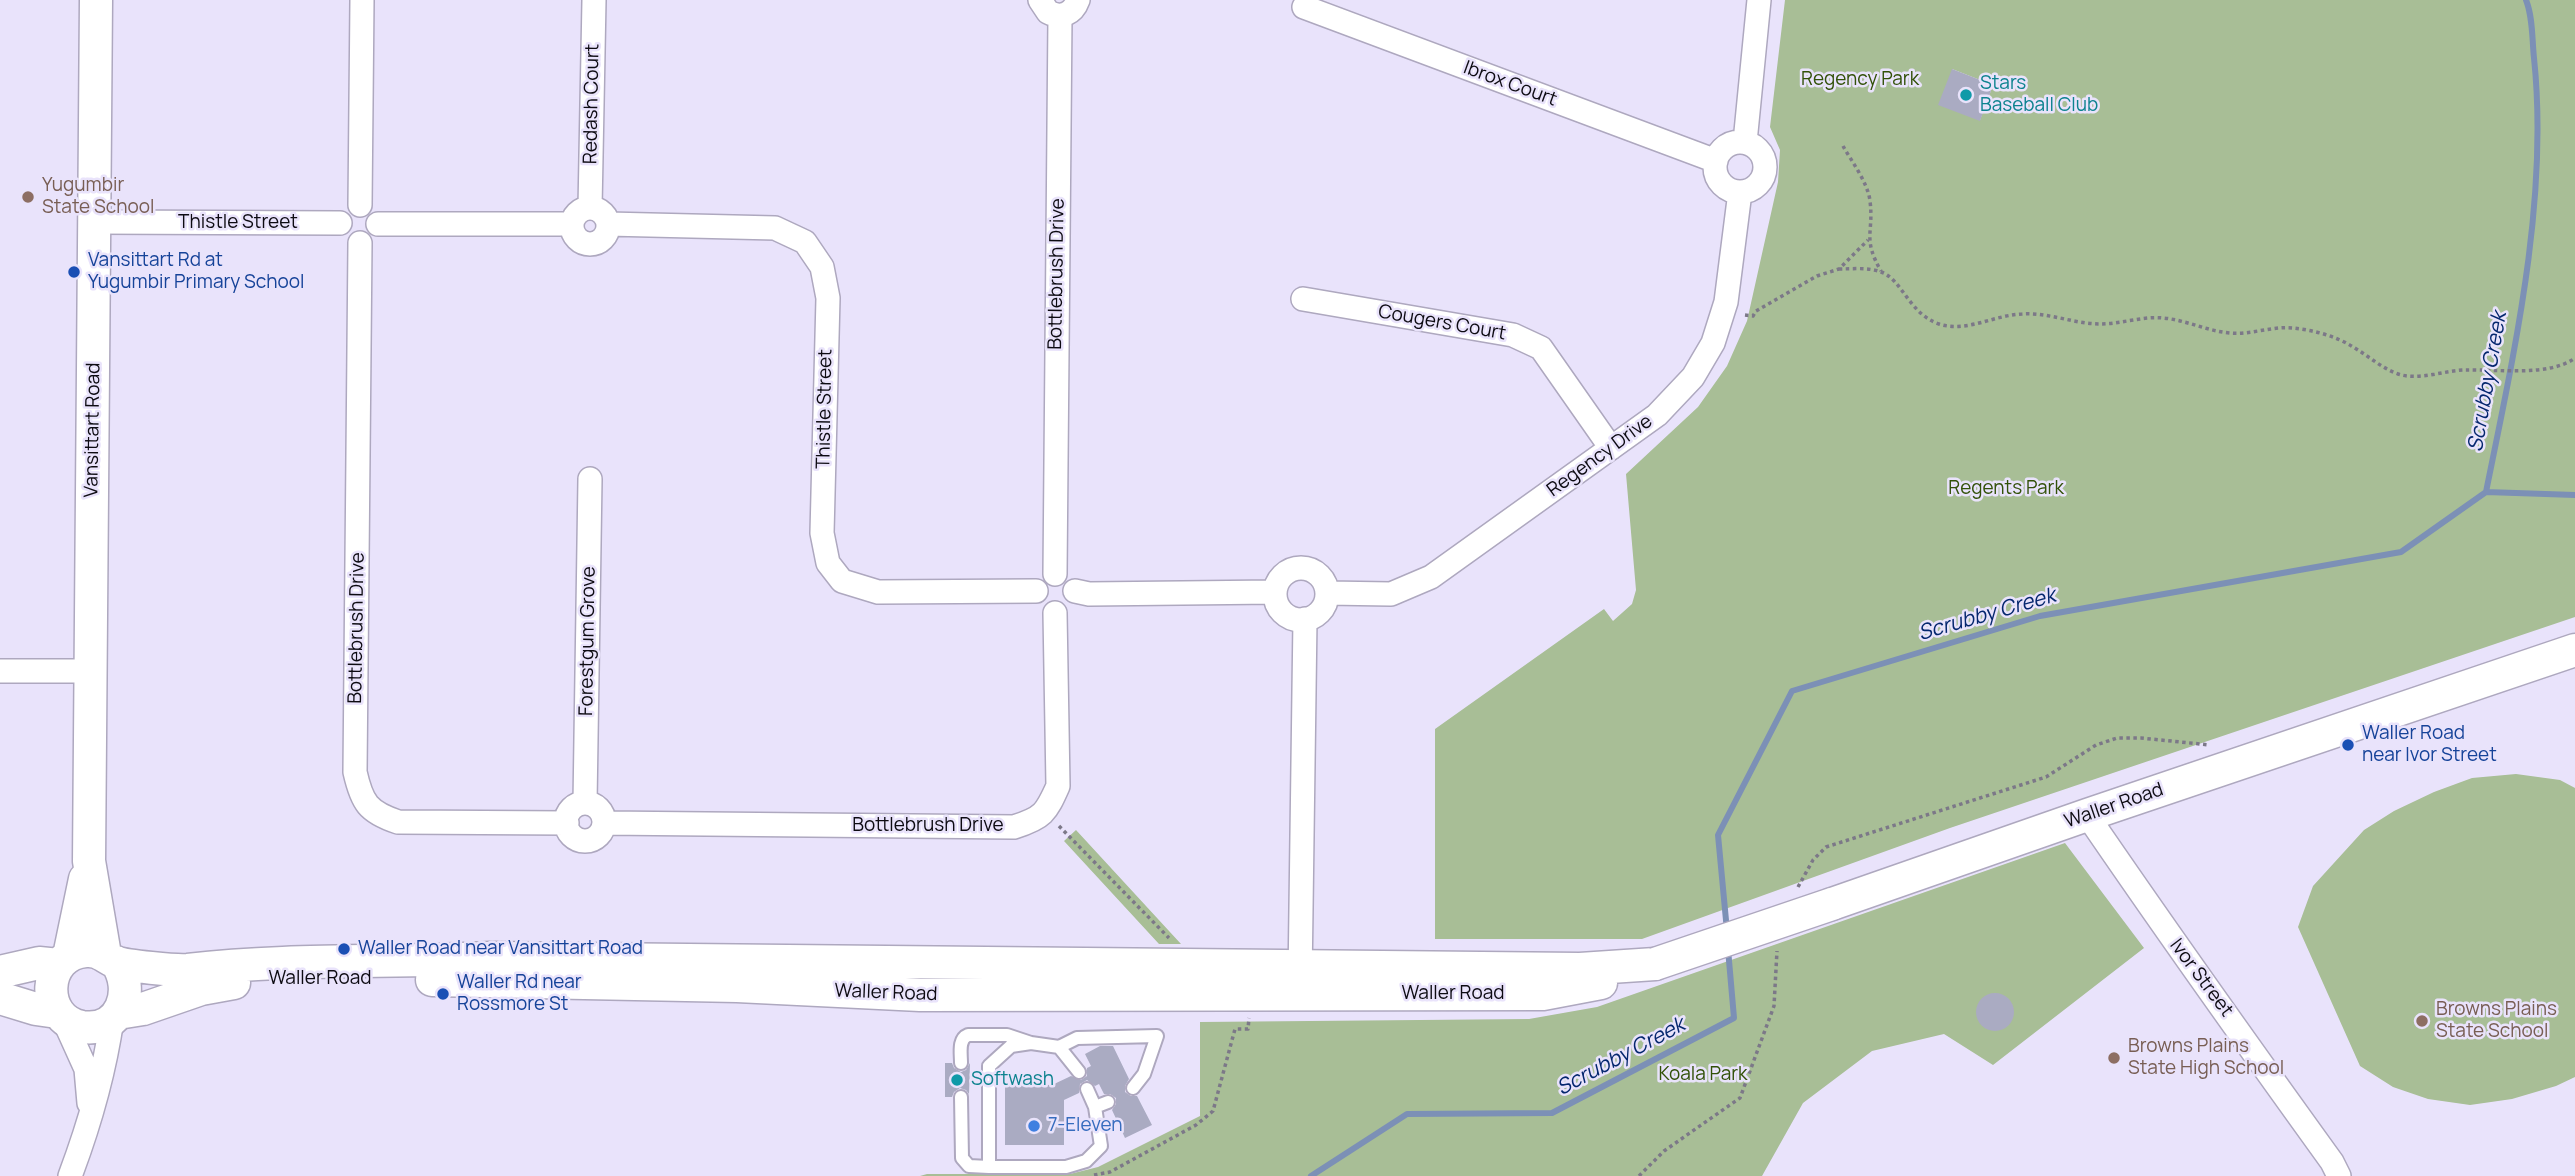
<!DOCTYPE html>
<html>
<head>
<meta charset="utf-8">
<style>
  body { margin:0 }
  canvas { display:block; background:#e9e3fb }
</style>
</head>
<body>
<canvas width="2575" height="1176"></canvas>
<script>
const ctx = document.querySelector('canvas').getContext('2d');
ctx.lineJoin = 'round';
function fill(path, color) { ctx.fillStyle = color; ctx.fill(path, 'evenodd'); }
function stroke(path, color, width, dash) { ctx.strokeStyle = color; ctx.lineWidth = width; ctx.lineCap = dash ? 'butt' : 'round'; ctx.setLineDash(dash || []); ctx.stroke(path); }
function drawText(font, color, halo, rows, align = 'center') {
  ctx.font = font + ' Manrope,sans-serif'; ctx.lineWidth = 5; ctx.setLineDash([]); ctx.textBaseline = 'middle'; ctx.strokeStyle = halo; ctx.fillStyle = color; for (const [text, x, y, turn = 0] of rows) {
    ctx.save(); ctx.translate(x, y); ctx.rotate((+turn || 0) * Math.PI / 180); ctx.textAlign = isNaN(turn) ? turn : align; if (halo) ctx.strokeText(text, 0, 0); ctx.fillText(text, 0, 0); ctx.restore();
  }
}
const green = new Path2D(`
  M1785 0H2575V617L1950 828 1642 939H1435V729L1604 609 1613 621 1632 604 1636 590 1626 474 1698 407 1727 366 1747 321 1778 182 1780 150 1770 127ZM1952 69 1993 85 1980 120Z
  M2516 774 2560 780 2575 788V1077L2556 1086 2512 1099 2470 1105 2428 1099 2393 1087 2360 1066 2298 927 2313 886 2364 830 2394 811 2434 792 2472 778Z
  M1076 830 1181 944H1159L1064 841Z
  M2065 843 2144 948 1993 1065 1944 1034 1872 1051 1803 1103 1762 1176H920L927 1174H1070L1098 1167 1200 1116V1022L1529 1019 1597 1007Z`);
const stream = new Path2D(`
  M2486 492 2575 495
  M1727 931 1718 835 1792 691 2040 616 2401 552 2486 492C2514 353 2549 200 2534 58 2532 40 2533 17 2526 0
  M1311 1176 1407 1114 1552 1113 1734 1018 1728 949`);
const building = new Path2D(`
  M1952 69 1993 85 1980 121 1938 105Z
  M1976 1012a19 19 0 1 1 38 0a19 19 0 1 1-38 0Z
  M1100 1046H1113L1129 1079 1125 1086V1092L1131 1096H1137L1152 1125 1125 1138 1112 1110 1116 1104V1098L1110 1094H1104L1099 1084 1095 1086 1087 1080 1080 1084 1079 1093 1064 1100V1145H1005V1084L1052 1085 1071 1076 1081 1080 1087 1076V1068L1091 1066 1085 1054Z
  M945 1063H952L954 1068 961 1072 966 1070 970 1063 969 1094 966 1090 960 1088 954 1092 952 1097H945Z`);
const path = new Path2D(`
  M1843 146C1852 162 1868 183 1870 201 1874 233 1862 238 1881 271
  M1839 269C1852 269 1868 267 1881 272 1902 279 1909 314 1939 324 1966 333 1994 315 2022 314 2048 312 2074 324 2100 324 2121 324 2142 316 2163 318 2186 320 2207 331 2230 333 2251 335 2271 326 2293 328 2313 330 2336 336 2353 347 2369 356 2381 368 2398 374 2419 381 2445 370 2466 370 2497 369 2549 377 2575 358
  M1745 315 1753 316 1756 311 1817 276 1839 269 1868 240
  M1059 826 1169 938
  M1798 887 1813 860 1826 847 2046 777 2096 745 2117 738H2141L2210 745
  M1094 1175 1110 1172 1196 1125 1213 1111 1235 1029H1248L1249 1018
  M1639 1176 1664 1151 1740 1098 1774 1006 1777 951`);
const lane = new Path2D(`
  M1031 1043 1011 1046 989 1066V1167H1066L1086 1161 1101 1146 1095 1107
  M1059 1047 1077 1038 1157 1036 1144 1074 1133 1088
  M961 1063C961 1053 958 1039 968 1035H1007L1031 1043 1059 1047 1079 1072
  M1087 1089 1095 1107 1108 1102
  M961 1097 962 1158 969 1166 989 1167`);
const street = new Path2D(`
  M1040 0 1048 12C1061 19 1073 14 1078 0
  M1304 7 1716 161
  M1715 167a25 25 0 1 1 50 0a25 25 0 1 1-50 0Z
  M1745 142 1759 0
  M360 205 362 0
  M590 208 594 0
  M572 226a18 18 0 1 1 36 0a18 18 0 1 1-36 0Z
  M95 222 340 223
  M378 224H572
  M608 224 775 228 805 242 822 267 828 298 822 533 828 563 842 581 878 592 1036 591
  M360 243 355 772C362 803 368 812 398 822L567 823
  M1303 299 1513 335 1541 348 1611 448
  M1275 594a26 26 0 1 1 52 0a26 26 0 1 1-52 0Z
  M1055 574 1060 16
  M1075 591 1089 594 1275 592
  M1327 593 1391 594 1431 577 1657 415 1693 377 1713 343 1726 302 1740 192
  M0 671H90
  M585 803 590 479
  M566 822a19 19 0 1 1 38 0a19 19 0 1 1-38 0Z
  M2087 815C2167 932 2249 1047 2332 1162L2339 1176
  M604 823 1014 827C1043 818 1046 813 1058 786L1055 613
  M1300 980 1305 619
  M62 1016 86 1069 89 1103
  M70 1176C90 1123 104 1075 112 1019`);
const secondary = new Path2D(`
  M96 0 89 861 105 955
  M1832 904 2087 815 2575 650
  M69 956 85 879
  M116 962C136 990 121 1033 82 1027 39 1019 42 954 86 951 99 950 104 957 115 962 125 966 177 971 188 970 288 958 390 963 490 958L1580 969 1655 964
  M0 972 39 963 59 965
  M432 980 737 986 920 995 1543 994 1601 983
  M0 998 36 1009 57 1012
  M118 1013 143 1009 201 989 234 983`);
const secondaryBridge = new Path2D(`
  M1655 964 1832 904`);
const markers = [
  [1966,95,7,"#0f9aa8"],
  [28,197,7,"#8d6e63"],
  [74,272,7,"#1a4fb4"],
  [2348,745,7,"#1a4fb4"],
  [344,949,7,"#1a4fb4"],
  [443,994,7,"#1a4fb4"],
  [2422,1021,7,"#8d6e63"],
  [2114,1058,7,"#8d6e63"],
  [957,1080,7,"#0f9aa8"],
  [1034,1126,7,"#3f7fe0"]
];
const parkNames = [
  ["Regency Park",1860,80],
  ["Regents Park",2006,489],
  ["Koala Park",1703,1075]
];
const streetNames = [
  ["Ibrox Court",1510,84,20],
  ["Redash Court",592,104,-89],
  ["Thistle Street",238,223],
  ["Bottlebrush Drive",1057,274,-89],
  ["Cougers Court",1442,323,10],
  ["Thistle Street",825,409,-89],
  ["Vansittart Road",93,430,-89],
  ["Regency Drive",1600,456,-36],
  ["Bottlebrush Drive",357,628,-89],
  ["Forestgum Grove",588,641,-89],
  ["Waller Road",2114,806,-19],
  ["Bottlebrush Drive",928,826],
  ["Ivor Street",2201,978,53],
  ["Waller Road",320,979],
  ["Waller Road",886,993,2],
  ["Waller Road",1453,994]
];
const cultureNames = [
  ["Stars",1980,84],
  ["Baseball Club",1980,106],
  ["Softwash",971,1080]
];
const educationNames = [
  ["Yugumbir",42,186],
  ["State School",42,208],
  ["Browns Plains",2436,1010],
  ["State School",2436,1032],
  ["Browns Plains",2128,1047],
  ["State High School",2128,1069]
];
const transitNames = [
  ["Vansittart Rd at",88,261],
  ["Yugumbir Primary School",88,283],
  ["Waller Road",2362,734],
  ["near Ivor Street",2362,756],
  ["Waller Road near Vansittart Road",358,949],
  ["Waller Rd near",457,983],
  ["Rossmore St",457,1005]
];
const shopNames = [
  ["7-Eleven",1048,1126]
];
const waterNames = [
  ["Scrubby Creek",2488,382,-80],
  ["Scrubby Creek",1987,615,-16],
  ["Scrubby Creek",1621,1057,-28]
];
fill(green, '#a8be96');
stroke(stream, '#7c90b6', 6);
fill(building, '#aaabc2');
stroke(lane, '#aea8bf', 16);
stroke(street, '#aea8bf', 26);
stroke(secondary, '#aea8bf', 35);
stroke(path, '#7c7888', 3.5, [3.5, 3.5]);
stroke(lane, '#fff', 12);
stroke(street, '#fff', 23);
stroke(secondary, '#fff', 32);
stroke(secondaryBridge, '#aea8bf', 35, []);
stroke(secondaryBridge, '#fff', 32);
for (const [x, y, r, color] of markers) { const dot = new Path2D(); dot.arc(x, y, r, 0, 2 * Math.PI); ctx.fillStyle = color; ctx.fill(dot); stroke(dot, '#e9e3fb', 2.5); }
drawText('19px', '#325108', '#e9e3fb', parkNames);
drawText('19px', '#0d0b12', '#e9e3fb', streetNames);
drawText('19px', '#0d838f', '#e9e3fb', cultureNames, 'left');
drawText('19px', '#785e54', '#e9e3fb', educationNames, 'left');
drawText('19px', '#164399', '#e9e3fb', transitNames, 'left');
drawText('19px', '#366cbe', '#e9e3fb', shopNames, 'left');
drawText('italic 21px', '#05276e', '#e9e3fb', waterNames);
</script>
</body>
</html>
